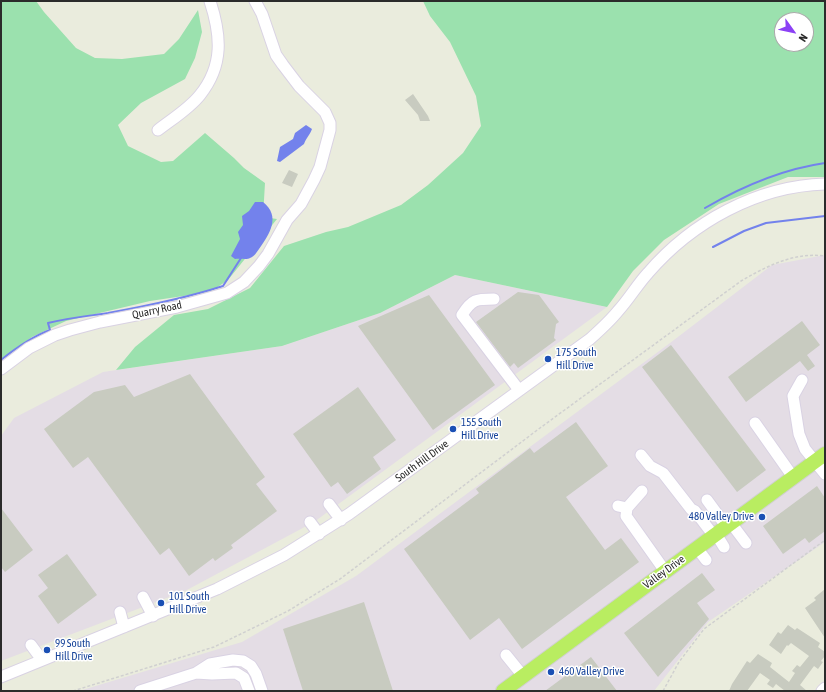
<!DOCTYPE html>
<html>
<head>
<meta charset="utf-8">
<style>
  body { margin:0 }
  #map { position:relative; width:826px; height:692px; overflow:hidden; background:#eaecdd; font-family:"Asap Condensed",sans-serif }
  canvas { display:block }
  .frame { position:absolute; inset:0; border:2px solid #2b2b2b; pointer-events:none }
  .north { position:absolute; left:774px; top:12px; width:40px; height:40px; box-sizing:border-box; background:#fff; border:1px solid #aaa; border-radius:50%; rotate:123deg; font-size:11px; font-weight:700; line-height:16px; text-align:center; color:#2b2b2b }
  .north::after { content:''; display:block; margin:auto; width:14px; height:18px; background:#8c41f5; clip-path:polygon(50% 0,100% 100%,50% 72%,0 100%) }
</style>
</head>
<body>
<div id="map">
<canvas width="826" height="692"></canvas>
<div class="frame"></div>
<div class="north">N</div>
</div>
<script>
const ctx = document.querySelector('canvas').getContext('2d');
ctx.lineJoin = 'round';
function fill(path, color) { ctx.fillStyle = color; ctx.fill(path, 'evenodd'); }
function stroke(path, color, width, dash) { ctx.strokeStyle = color; ctx.lineWidth = width; ctx.lineCap = dash ? 'butt' : 'round'; ctx.setLineDash(dash || []); ctx.stroke(path); }
function drawText(font, color, halo, rows, align = 'center') {
  ctx.font = font + ' "Asap Condensed",sans-serif'; ctx.lineWidth = 3; ctx.setLineDash([]); ctx.textBaseline = 'middle'; ctx.strokeStyle = halo; ctx.fillStyle = color; for (const [text, x, y, turn = 0] of rows) {
    ctx.save(); ctx.translate(x, y); ctx.rotate((+turn || 0) * Math.PI / 180); ctx.textAlign = isNaN(turn) ? turn : align; if (halo) ctx.strokeText(text, 0, 0); ctx.fillText(text, 0, 0); ctx.restore();
  }
}
const industrial = new Path2D(`
  M825 255V542L708 622 654 691H79L242 642 356 576 670 343 772 265Z
  M455 275 607 307 314 522 185 591 1 661V436L14 418 103 372 282 346 380 313Z`);
const green = new Path2D(`
  M1 1H36L44 12 76 48 95 58 122 59 164 54 179 39 198 10 202 32 195 58 185 79 141 103 118 125 128 146 161 162 173 161 205 133 234 158 244 168 265 183 263 217 277 219 228 280 210 292 150 301 66 321 32 337 9 354 1 361Z
  M423 1H825V177H788L719 204 664 240 633 271 607 307 455 275 380 313 282 346 116 370 135 347 174 315 208 309 250 288 284 246 326 232 348 227 401 205 428 185 463 153 481 126 476 96 450 42 430 16ZM782 20H806V44H782Z`);
const water = new Path2D(`
  M306 125 312 129C310 135 306 138 304 144L280 162 277 161 280 147 293 139 295 133Z
  M255 202H263C281 216 270 234 259 249 256 253 255 256 250 258 247 260 240 258 235 259L231 256 240 239 238 232 243 225 242 216 249 211Z`);
const stream = new Path2D(`
  M705 208C741 187 783 169 825 163
  M713 247 744 231 766 223 825 216
  M1 360C16 348 31 337 50 330L48 323C68 318 88 316 108 313 147 306 186 298 223 286L241 258`);
const building = new Path2D(`
  M413 94 428 116 430 121H420L418 115 405 100Z
  M289 170 298 174 292 187 282 183Z
  M518 292 539 295 559 322 556 324 554 338 556 340 518 368 514 363 510 367 476 322Z
  M429 295 495 385 433 430 358 326Z
  M802 321 820 345 807 355 815 366 808 371 800 361 746 402 728 377Z
  M671 345 766 470 737 492 642 367Z
  M190 374 265 477 256 484 277 511 231 545 233 548 215 561 213 558 189 576 169 548 160 555 88 457 73 468 44 429 94 392 125 385 134 397Z
  M358 387 396 440 373 457 381 469 347 494 338 482 331 487 293 434Z
  M576 422 608 466 566 497 605 550 621 538 639 562 522 649 499 618 470 640 404 549 479 493 476 489 530 448 534 453Z
  M817 486 825 498V531L809 543 805 538 783 554 763 526Z
  M1 508 33 550 5 572 1 567Z
  M67 554 97 595 58 624 38 596 48 588 38 575Z
  M702 573 715 590 697 603 709 619 658 677 624 633Z
  M825 589V638L805 608 816 600 814 598Z
  M364 602 393 691H303L283 629Z
  M788 625 795 630 797 628 820 643 818 647 825 652V656L821 661 823 662 818 669 814 666 800 685 807 691H785L776 684 773 688 767 684 770 680 760 673 747 691H729L732 684 747 661 750 663 758 654 772 663 770 667 789 682 795 673 792 671 797 665 800 667 809 656 791 643 788 646 787 645 781 654 769 645 778 632 781 634Z
  M591 657 617 691H545Z`);
const path = new Path2D(`
  M73 691 214 647 288 611 340 579 540 428 741 281C767 266 794 252 825 256
  M663 691 679 662 704 629 825 540`);
const minor = new Path2D(`
  M158 130C172 119 189 109 200 95 224 65 221 35 210 1
  M494 299C476 299 472 299 462 315L519 390
  M1 369 29 348 55 335 70 330 100 322 177 307 227 293 244 282 259 266 268 254 287 220 301 204 314 180 320 167 330 130V123L325 112 299 86 283 65 276 55 262 14 255 1
  M802 380 793 396 799 434 805 449 825 474
  M755 423 793 477
  M641 455 650 466 663 473 691 509 695 511 714 536
  M707 500 726 526
  M329 504 341 520
  M618 506 627 508 626 516 665 571
  M627 508 642 491
  M310 522 319 534
  M731 523 746 543
  M716 534 724 547
  M697 548 706 560
  M143 597 153 616
  M120 612 124 627
  M31 645 42 660
  M506 655 523 676
  M196 673 212 674 236 673 244 678 249 691
  M1 677 217 589 284 555 349 514 590 339C600 330 610 321 618 311 629 299 637 285 648 273 692 222 757 186 825 184
  M140 691 196 673 210 664 233 660 243 661 251 666 256 674 262 691
  M822 691 825 688`);
const major = new Path2D(`
  M503 691 825 454`);
const markers = [
  [548,359,4,"#1a4fb4"],
  [453,429,4,"#1a4fb4"],
  [762,517,4,"#1a4fb4"],
  [161,603,4,"#1a4fb4"],
  [47,650,4,"#1a4fb4"],
  [551,672,4,"#1a4fb4"]
];
const streetNames = [
  ["Quarry Road",157,310,-12],
  ["South Hill Drive",422,461,-36],
  ["Valley Drive",664,572,-36]
];
const transitNames = [
  ["175 South",556,353],
  ["Hill Drive",556,366],
  ["155 South",461,423],
  ["Hill Drive",461,436],
  ["480 Valley Drive",754,517,"right"],
  ["101 South",169,597],
  ["Hill Drive",169,610],
  ["99 South",55,644],
  ["Hill Drive",55,657],
  ["460 Valley Drive",559,672]
];
fill(industrial, '#e4dde5');
fill(green, '#9be1ae');
fill(water, '#7382ec');
stroke(stream, '#7382ec', 2);
fill(building, '#c8cbc0');
stroke(minor, '#d9d2e3', 13);
stroke(major, '#d0d0d0', 16);
stroke(path, '#d0d0d0', 1.5, [3, 2]);
stroke(minor, '#fff', 11);
stroke(major, '#b9ed61', 14);
for (const [x, y, r, color] of markers) { const dot = new Path2D(); dot.arc(x, y, r, 0, 2 * Math.PI); ctx.fillStyle = color; ctx.fill(dot); stroke(dot, '#fff', 1.5); }
drawText('11px', '#2b2b2b', '#fff', streetNames);
drawText('11px', '#164399', '#fff', transitNames, 'left');
</script>
</body>
</html>
